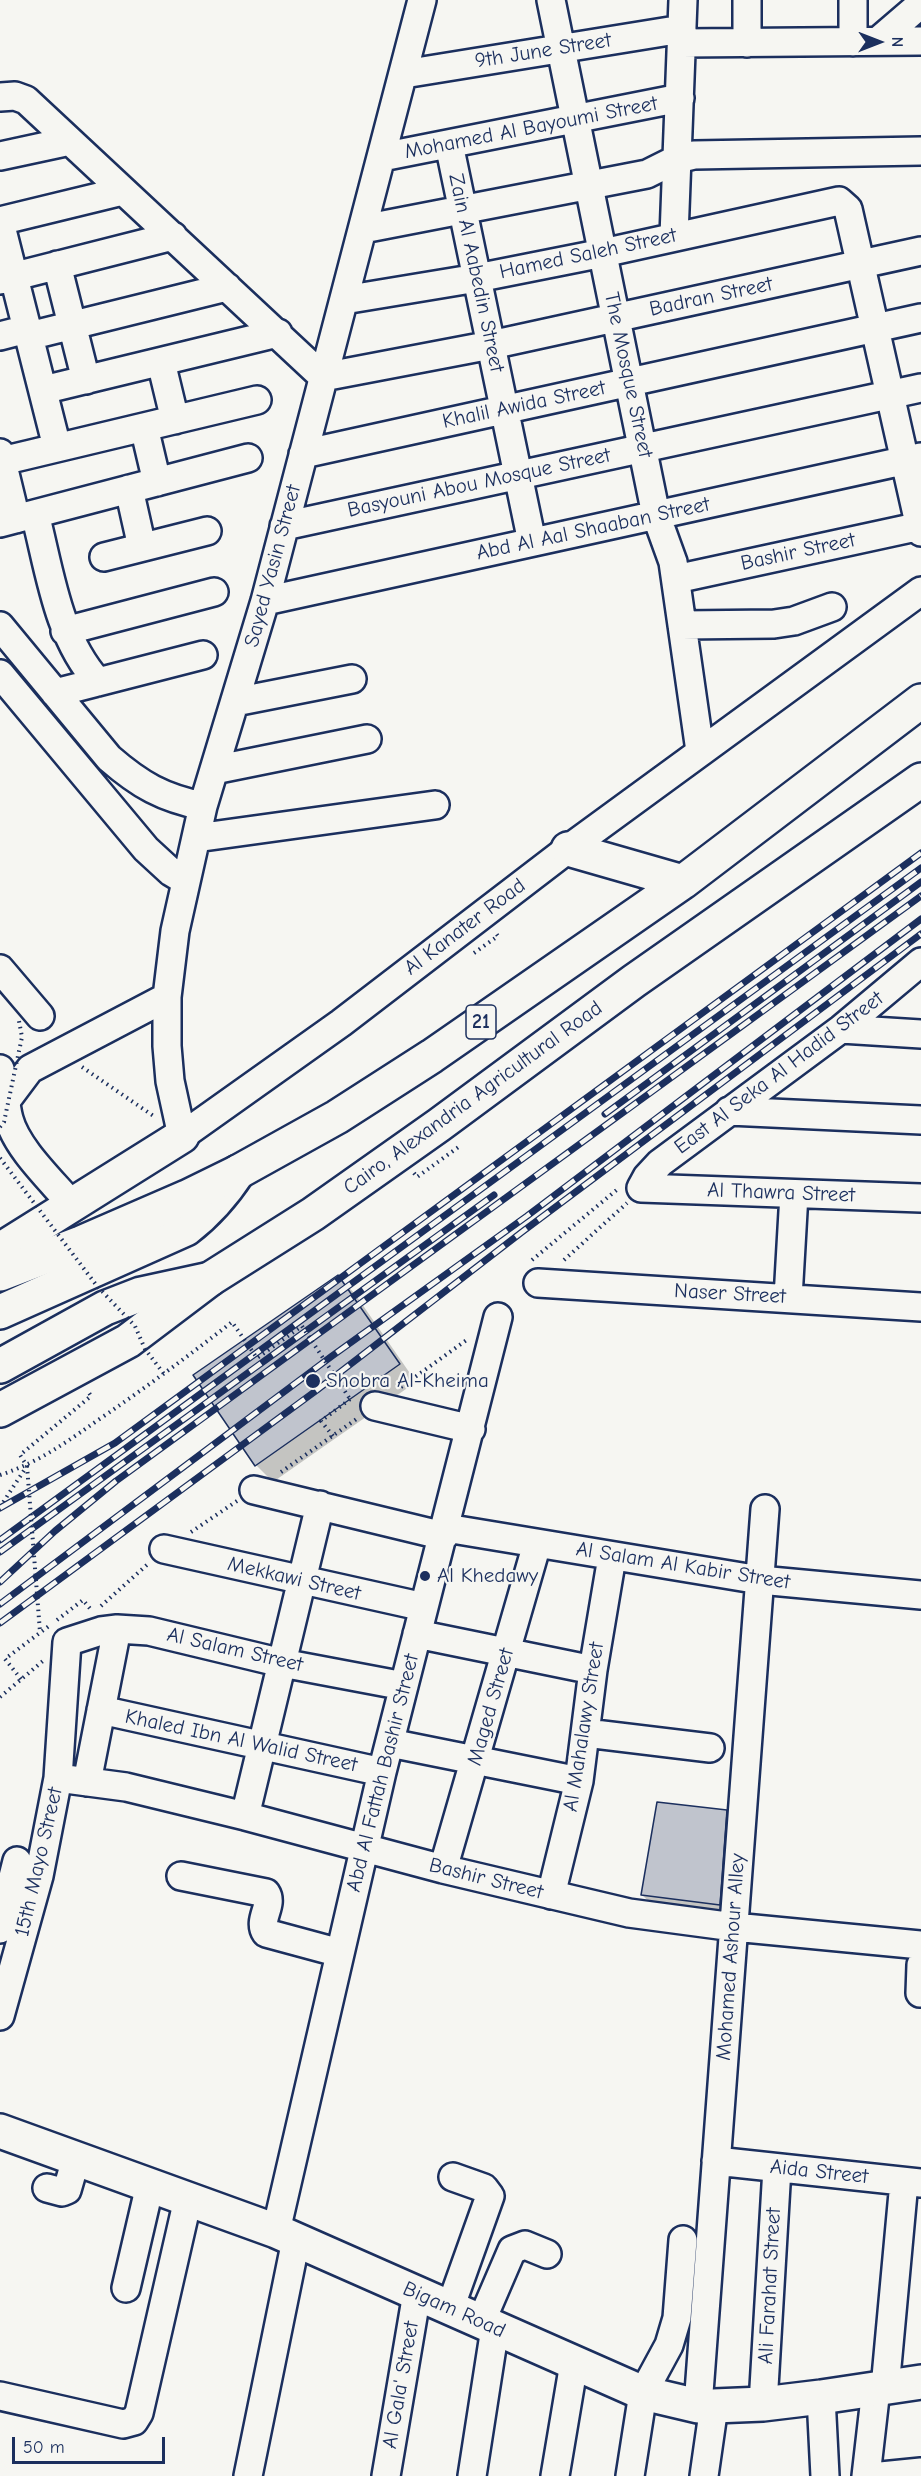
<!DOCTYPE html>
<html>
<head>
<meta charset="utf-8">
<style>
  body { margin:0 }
  #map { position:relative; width:921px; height:2476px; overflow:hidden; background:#f6f6f2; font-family:"Comic Neue",sans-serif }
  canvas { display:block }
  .north { position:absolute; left:849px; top:12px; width:60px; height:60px; -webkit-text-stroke:4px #f6f6f2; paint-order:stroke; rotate:90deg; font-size:16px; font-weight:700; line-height:24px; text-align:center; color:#1b2f5e }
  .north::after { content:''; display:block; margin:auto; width:21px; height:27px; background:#1b2f5e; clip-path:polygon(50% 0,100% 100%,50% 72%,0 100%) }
  .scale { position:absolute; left:12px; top:2437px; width:153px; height:27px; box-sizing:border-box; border:3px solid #1b2f5e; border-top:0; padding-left:8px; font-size:18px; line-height:21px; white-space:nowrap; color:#1b2f5e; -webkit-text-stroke:4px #f6f6f2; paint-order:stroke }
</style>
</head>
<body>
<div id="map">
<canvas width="921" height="2476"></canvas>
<div class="north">N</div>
<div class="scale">50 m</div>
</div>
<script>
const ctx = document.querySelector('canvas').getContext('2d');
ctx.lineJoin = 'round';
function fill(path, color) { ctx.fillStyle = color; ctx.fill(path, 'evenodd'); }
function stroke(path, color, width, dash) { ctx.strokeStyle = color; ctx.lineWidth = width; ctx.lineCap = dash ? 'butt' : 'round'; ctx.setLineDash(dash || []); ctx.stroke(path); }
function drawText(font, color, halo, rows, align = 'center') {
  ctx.font = font + ' "Comic Neue",sans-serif'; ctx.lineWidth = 4.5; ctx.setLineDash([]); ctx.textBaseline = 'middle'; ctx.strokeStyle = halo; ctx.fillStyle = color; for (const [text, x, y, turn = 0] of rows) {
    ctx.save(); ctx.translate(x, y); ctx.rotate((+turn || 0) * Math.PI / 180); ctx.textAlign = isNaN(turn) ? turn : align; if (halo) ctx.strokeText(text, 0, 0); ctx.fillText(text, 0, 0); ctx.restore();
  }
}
const shadow = new Path2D(`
  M338 1276 355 1294 416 1382 273 1482 256 1465Z
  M726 1811 743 1828 736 1922 660 1912 642 1895Z`);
const building = new Path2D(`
  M338 1275 400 1364 255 1466 193 1375Z
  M657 1802 727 1810 720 1905 641 1895Z`);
const path = new Path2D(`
  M474 953 498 936 495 932
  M82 1067 155 1117
  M414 1173 417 1177 460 1146
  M532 1260 619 1188
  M564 1260 627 1203
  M371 1383 380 1376 387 1385
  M401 1387 468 1339
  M333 1436 321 1421 353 1397
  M281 1472 358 1418
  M0 1507 27 1466 20 1455 91 1396 87 1390
  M191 1532 237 1501
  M101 1606 149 1563
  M57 1620 83 1600 92 1611
  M21 1679 5 1659 49 1626
  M0 1697 43 1661`);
const minor = new Path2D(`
  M422 0 265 601 203 806 175 931 167 997V1046L170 1081 182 1136 341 1023 568 849 921 591
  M551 0 656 515 673 562 700 751
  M853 0V42
  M878 41 921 4
  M682 43 921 41
  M747 43V0
  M404 74 682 29
  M0 97 15 96 26 100 323 377 491 345 921 251
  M449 144 532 542
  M0 156 70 141
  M382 157 680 98
  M0 221 123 191
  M0 222 57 447
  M363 229 647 174 677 159 694 155 921 151
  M674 236 683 0
  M57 265 86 380
  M0 280 173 236
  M344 300 477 278 603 253 839 201 848 209 921 532
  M0 336 27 329
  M29 336 227 287
  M161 362 175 420
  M43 390 278 333
  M144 427 157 482
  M0 453 16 519
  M303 454 921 318
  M2 461 257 400
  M129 489 142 547
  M35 514C50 572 57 636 98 682
  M0 523 248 458
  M284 526 921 388
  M104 557 207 531
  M676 579 921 526
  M265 601 921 457
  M682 625 774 624 794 621 832 607
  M0 626 109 758C140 785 163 798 203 806
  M65 631 214 592
  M0 674 146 849 171 872 186 881
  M55 693 203 655
  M235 702 352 679
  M214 770 367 739
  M196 838 435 805
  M921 962 841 1029 660 1163 647 1177 641 1188 921 1198
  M0 969 40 1016
  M841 1029 921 1034
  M0 1069C6 1085 4 1102 9 1119 17 1149 52 1181 72 1205
  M0 1109 30 1069 167 997
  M729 1111 921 1120
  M538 1283 921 1307
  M788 1298 794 1194
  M375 1406 471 1429
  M254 1490 444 1536
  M446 1528 760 1580 921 1595
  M164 1549 424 1607
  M417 1634 593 1670
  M101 1710 382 1772
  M586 1733 710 1748
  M390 1743 579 1781
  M58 1778 126 1787 245 1816 443 1869 629 1913 734 1927 921 1945
  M87 1782 117 1629
  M245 1816 320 1505
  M443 1869 537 1544
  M181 1876 266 1893C274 1905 257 1920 266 1933L340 1953
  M551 1895 579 1781 593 1670 612 1557
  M0 1929 17 1861
  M920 1993 921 1965
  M0 2016 39 1876 58 1778 67 1642 101 1631 117 1629 149 1631 282 1663 404 1686
  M716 2161 921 2183
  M47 2188 62 2192 67 2190 76 2159
  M276 2231 382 1772 498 1317
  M126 2288 150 2185
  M450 2308 490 2196 484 2188 453 2177
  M481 2322 512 2250 525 2245 547 2254
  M885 2388 904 2182
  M0 2396 123 2424 134 2421 139 2413 188 2199
  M821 2397 825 2476
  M763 2404 777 2168
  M698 2406 765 1509
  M248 2476 296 2240
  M386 2476 417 2293
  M472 2476 495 2328
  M555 2476 574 2363
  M630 2476 643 2393 669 2345 677 2318 683 2240
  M704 2476 714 2406
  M866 2476 876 2389
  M881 2476 921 2472`);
const major = new Path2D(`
  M0 1250 182 1136
  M0 1312 186 1229C208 1212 223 1195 238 1172
  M0 1410 128 1341 210 1279
  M0 2131 276 2231 643 2393 698 2406H714L763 2404 821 2397 921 2382`);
const highway = new Path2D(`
  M568 849 683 882
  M0 1274 81 1243 187 1197 238 1172 337 1117 432 1056 683 882 921 701
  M0 1366 105 1308 141 1294 210 1279 313 1214 439 1125 634 981 921 780`);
const rail = new Path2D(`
  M605 1114 921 882
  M0 1508 115 1443 921 853
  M0 1540 921 868
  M0 1552 494 1195
  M0 1582 55 1531 116 1481 921 896
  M0 1604 332 1356 527 1216 921 919
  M0 1623 317 1390 522 1232 921 934`);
const pathBridge = new Path2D(`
  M0 1127 4 1122 22 1037 19 1021
  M0 1158 97 1286 135 1326 145 1349 164 1374
  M27 1466 40 1632
  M0 1475C43 1461 70 1439 107 1414 149 1385 191 1354 232 1322L257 1358 302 1326 350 1399`);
const markers = [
  [313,1381,8,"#1b2f5e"],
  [425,1576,6,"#1b2f5e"]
];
const shields = [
  [481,1022,30]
];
const shieldNames = [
  ["21",481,1022]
];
const streetNames = [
  ["9th June Street",543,51,-9],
  ["Mohamed Al Bayoumi Street",531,128,-11],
  ["Hamed Saleh Street",588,254,-12],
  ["Zain Al Aabedin Street",476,273,78],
  ["Badran Street",711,297,-12],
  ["The Mosque Street",628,375,78],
  ["Khalil Awida Street",524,405,-12],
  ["Basyouni Abou Mosque Street",479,483,-12],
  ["Abd Al Aal Shaaban Street",593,529,-12],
  ["Bashir Street",798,552,-12],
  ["Sayed Yasin Street",273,566,-75],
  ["Al Kanater Road",465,927,-37],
  ["East Al Seka Al Hadid Street",779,1073,-37],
  ["Cairo, Alexandria Agricultural Road",473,1098,-36],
  ["Al Thawra Street",781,1193,2],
  ["Naser Street",730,1294,3],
  ["Al Salam Al Kabir Street",683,1566,9],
  ["Mekkawi Street",294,1579,13],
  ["Al Salam Street",235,1650,13],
  ["Maged Street",491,1707,-74],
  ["Al Mahalawy Street",584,1727,-81],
  ["Khaled Ibn Al Walid Street",241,1741,12],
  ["Abd Al Fattah Bashir Street",383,1773,-76],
  ["15th Mayo Street",39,1862,-77],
  ["Bashir Street",486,1879,14],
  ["Mohamed Ashour Alley",731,1957,-86],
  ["Aida Street",819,2172,6],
  ["Ali Farahat Street",770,2286,-87],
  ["Bigam Road",454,2310,24],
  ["Al Gala' Street",401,2385,-80]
];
const poiNames = [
  ["Shobra Al-Kheima",326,1381],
  ["Al Khedawy",437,1576]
];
fill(shadow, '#0003');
fill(building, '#c0c4cd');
stroke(building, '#1b2f5e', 1.5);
stroke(minor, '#1b2f5e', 32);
stroke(major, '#1b2f5e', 38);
stroke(highway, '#1b2f5e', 38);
stroke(path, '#1b2f5e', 4, [1.5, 4.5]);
stroke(minor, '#f6f6f2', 27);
stroke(major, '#f6f6f2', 33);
stroke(highway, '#f6f6f2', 33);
stroke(rail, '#1b2f5e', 7);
stroke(rail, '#f6f6f2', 4.5, [14]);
stroke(pathBridge, '#1b2f5e', 4, [1.5, 4.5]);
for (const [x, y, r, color] of markers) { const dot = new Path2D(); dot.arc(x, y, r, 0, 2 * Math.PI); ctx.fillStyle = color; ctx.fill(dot); stroke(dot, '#f6f6f2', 2); }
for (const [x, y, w] of shields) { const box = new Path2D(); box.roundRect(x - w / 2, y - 17, w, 34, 4.5); ctx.fillStyle = '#f6f6f2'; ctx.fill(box); stroke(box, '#1b2f5e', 1.5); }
drawText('bold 20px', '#1b2f5e', null, shieldNames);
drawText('21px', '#1b2f5e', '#f6f6f2', streetNames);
drawText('21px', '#1b2f5e', '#f6f6f2', poiNames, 'left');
</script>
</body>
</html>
